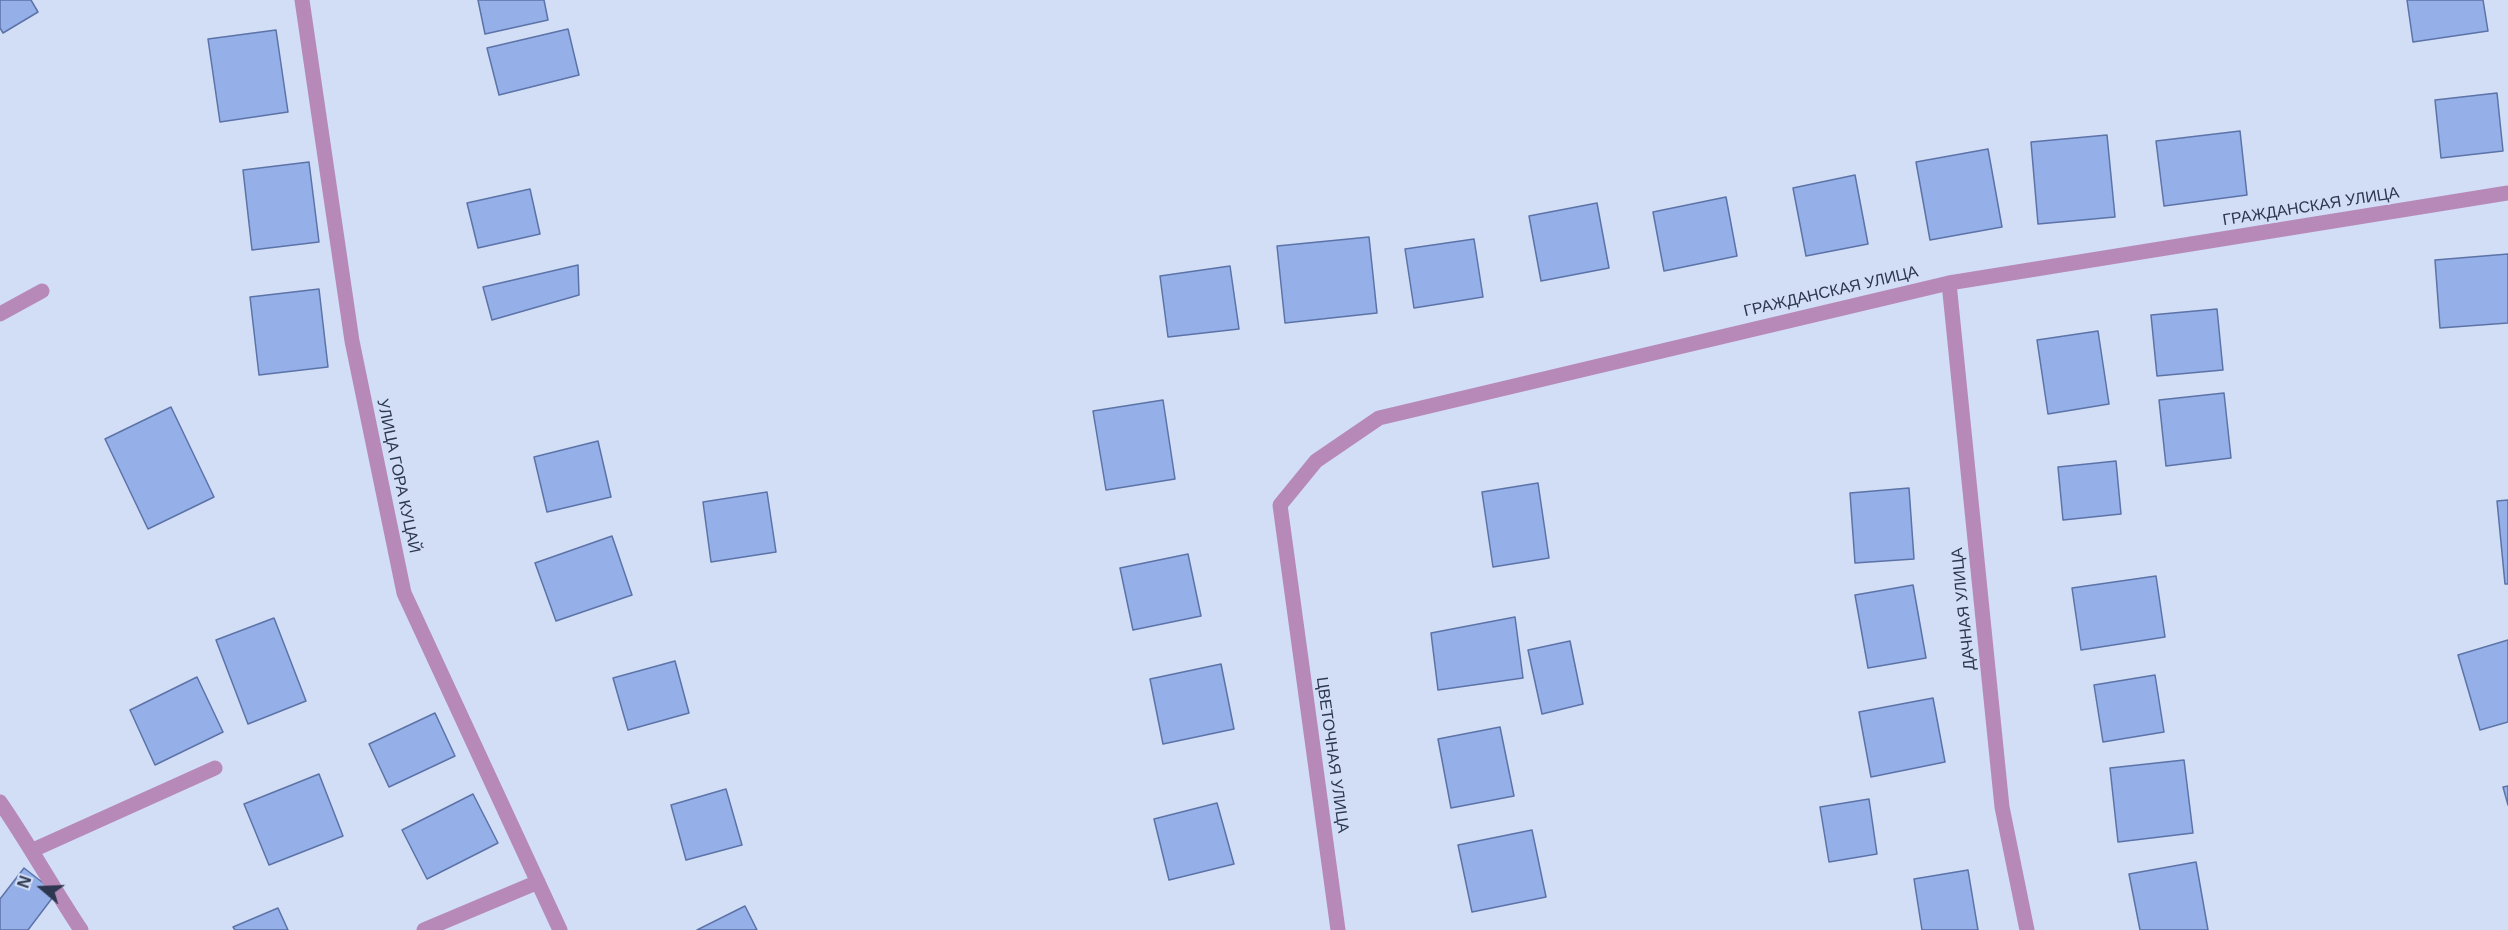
<!DOCTYPE html>
<html>
<head>
<meta charset="utf-8">
<style>
  body { margin:0 }
  #map { position:relative; width:2508px; height:930px; overflow:hidden; background:#d2def5; font-family:Helvetica,sans-serif }
  canvas { display:block }
  .north { position:absolute; left:12px; top:858px; width:60px; height:60px; -webkit-text-stroke:4px #d2def5; paint-order:stroke; rotate:289deg; font-size:16px; font-weight:700; line-height:24px; text-align:center; color:#2d374f }
  .north::after { content:''; display:block; margin:auto; width:21px; height:27px; background:#2d374f; clip-path:polygon(50% 0,100% 100%,50% 72%,0 100%) }
</style>
</head>
<body>
<div id="map">
<canvas width="2508" height="930"></canvas>
<div class="north">N</div>
</div>
<script>
const ctx = document.querySelector('canvas').getContext('2d');
ctx.lineJoin = 'round';
function fill(path, color) { ctx.fillStyle = color; ctx.fill(path, 'evenodd'); }
function stroke(path, color, width, dash) { ctx.strokeStyle = color; ctx.lineWidth = width; ctx.lineCap = dash ? 'butt' : 'round'; ctx.setLineDash(dash || []); ctx.stroke(path); }
function drawText(font, color, halo, rows, align = 'center') {
  ctx.font = font + ' Helvetica,sans-serif'; ctx.lineWidth = 4.5; ctx.setLineDash([]); ctx.textBaseline = 'middle'; ctx.strokeStyle = halo; ctx.fillStyle = color; for (const [text, x, y, turn = 0] of rows) {
    ctx.save(); ctx.translate(x, y); ctx.rotate((+turn || 0) * Math.PI / 180); ctx.textAlign = isNaN(turn) ? turn : align; if (halo) ctx.strokeText(text, 0, 0); ctx.fillText(text, 0, 0); ctx.restore();
  }
}
const building = new Path2D(`
  M0 0H31L38 12 3 33 0 28Z
  M478 0H544L548 20 485 34Z
  M2407 0H2483L2488 31 2413 42Z
  M568 29 579 75 499 95 487 48Z
  M276 30 288 112 220 122 208 39Z
  M2497 93 2503 151 2441 158 2435 100Z
  M2240 131 2247 195 2164 206 2156 141Z
  M2107 135 2115 217 2038 224 2031 142Z
  M1988 149 2002 227 1930 240 1916 162Z
  M309 162 319 242 252 250 243 170Z
  M1855 175 1868 244 1806 256 1793 188Z
  M530 189 540 234 478 248 467 203Z
  M1726 197 1737 256 1664 271 1653 212Z
  M1597 203 1609 268 1541 281 1529 216Z
  M1369 237 1377 313 1285 323 1277 246Z
  M1474 239 1483 297 1414 308 1405 249Z
  M2508 254V323L2440 328 2435 260Z
  M578 265 579 295 492 320 483 287Z
  M1230 266 1239 329 1168 337 1160 276Z
  M319 289 328 367 259 375 250 297Z
  M2217 309 2223 370 2157 376 2151 315Z
  M2098 331 2109 404 2048 414 2037 340Z
  M2224 393 2231 458 2166 466 2159 400Z
  M1163 400 1175 479 1106 490 1093 411Z
  M171 407 214 497 148 529 105 439Z
  M598 441 611 497 547 512 534 457Z
  M2116 461 2121 514 2063 520 2058 467Z
  M1538 483 1549 558 1493 567 1482 492Z
  M1909 488 1914 559 1855 563 1850 493Z
  M767 492 776 552 711 562 703 502Z
  M2508 500V584H2505L2497 501Z
  M612 536 632 595 556 621 535 563Z
  M1188 554 1201 616 1133 630 1120 568Z
  M2156 576 2165 637 2081 650 2072 588Z
  M1913 585 1926 658 1868 668 1855 595Z
  M1515 617 1523 678 1438 690 1431 633Z
  M274 618 306 701 248 724 216 640Z
  M2508 640V722L2480 730 2458 655Z
  M1570 641 1583 704 1542 714 1528 650Z
  M675 661 689 713 628 730 613 678Z
  M1221 664 1234 729 1163 744 1150 679Z
  M2155 675 2164 732 2103 742 2094 685Z
  M197 677 223 732 155 765 130 710Z
  M1933 698 1945 762 1871 777 1859 712Z
  M435 713 455 756 389 787 369 744Z
  M1500 727 1514 796 1451 808 1438 739Z
  M2184 760 2193 833 2118 842 2110 768Z
  M319 774 343 836 269 865 244 804Z
  M2508 786V805L2503 787Z
  M726 789 742 845 686 860 671 805Z
  M473 794 498 843 427 879 402 830Z
  M1869 799 1877 854 1829 862 1820 807Z
  M1217 803 1234 864 1169 880 1154 819Z
  M1532 830 1546 897 1472 912 1458 845Z
  M2196 862 2208 930H2140L2129 874Z
  M24 868 56 893 28 930H0V899Z
  M1968 870 1978 930H1922L1914 879Z
  M745 906 757 930H697Z
  M278 908 288 930H235L233 927Z`);
const minor = new Path2D(`
  M302 0 352 341 404 593 560 930
  M1949 283 2002 807 2027 930
  M0 314 42 291
  M0 802C29 844 53 888 81 930
  M33 850 215 768
  M424 930 538 882
  M1338 930 1280 505 1316 461 1379 418 1949 283 2508 193`);
const streetNames = [
  ["ГРАЖДАНСКАЯ УЛИЦА",2311,207,-9],
  ["ГРАЖДАНСКАЯ УЛИЦА",1831,292,-13],
  ["УЛИЦА ГОРА КУЦАЙ",398,476,78],
  ["ДАЧНАЯ УЛИЦА",1964,609,-96],
  ["ЦВЕТОЧНАЯ УЛИЦА",1332,755,82]
];
fill(building, '#95afe8');
stroke(building, '#5c73a8', 1.5);
stroke(minor, '#b789b9', 15);
drawText('16px', '#2d374f', '#d2def5', streetNames);
</script>
</body>
</html>
